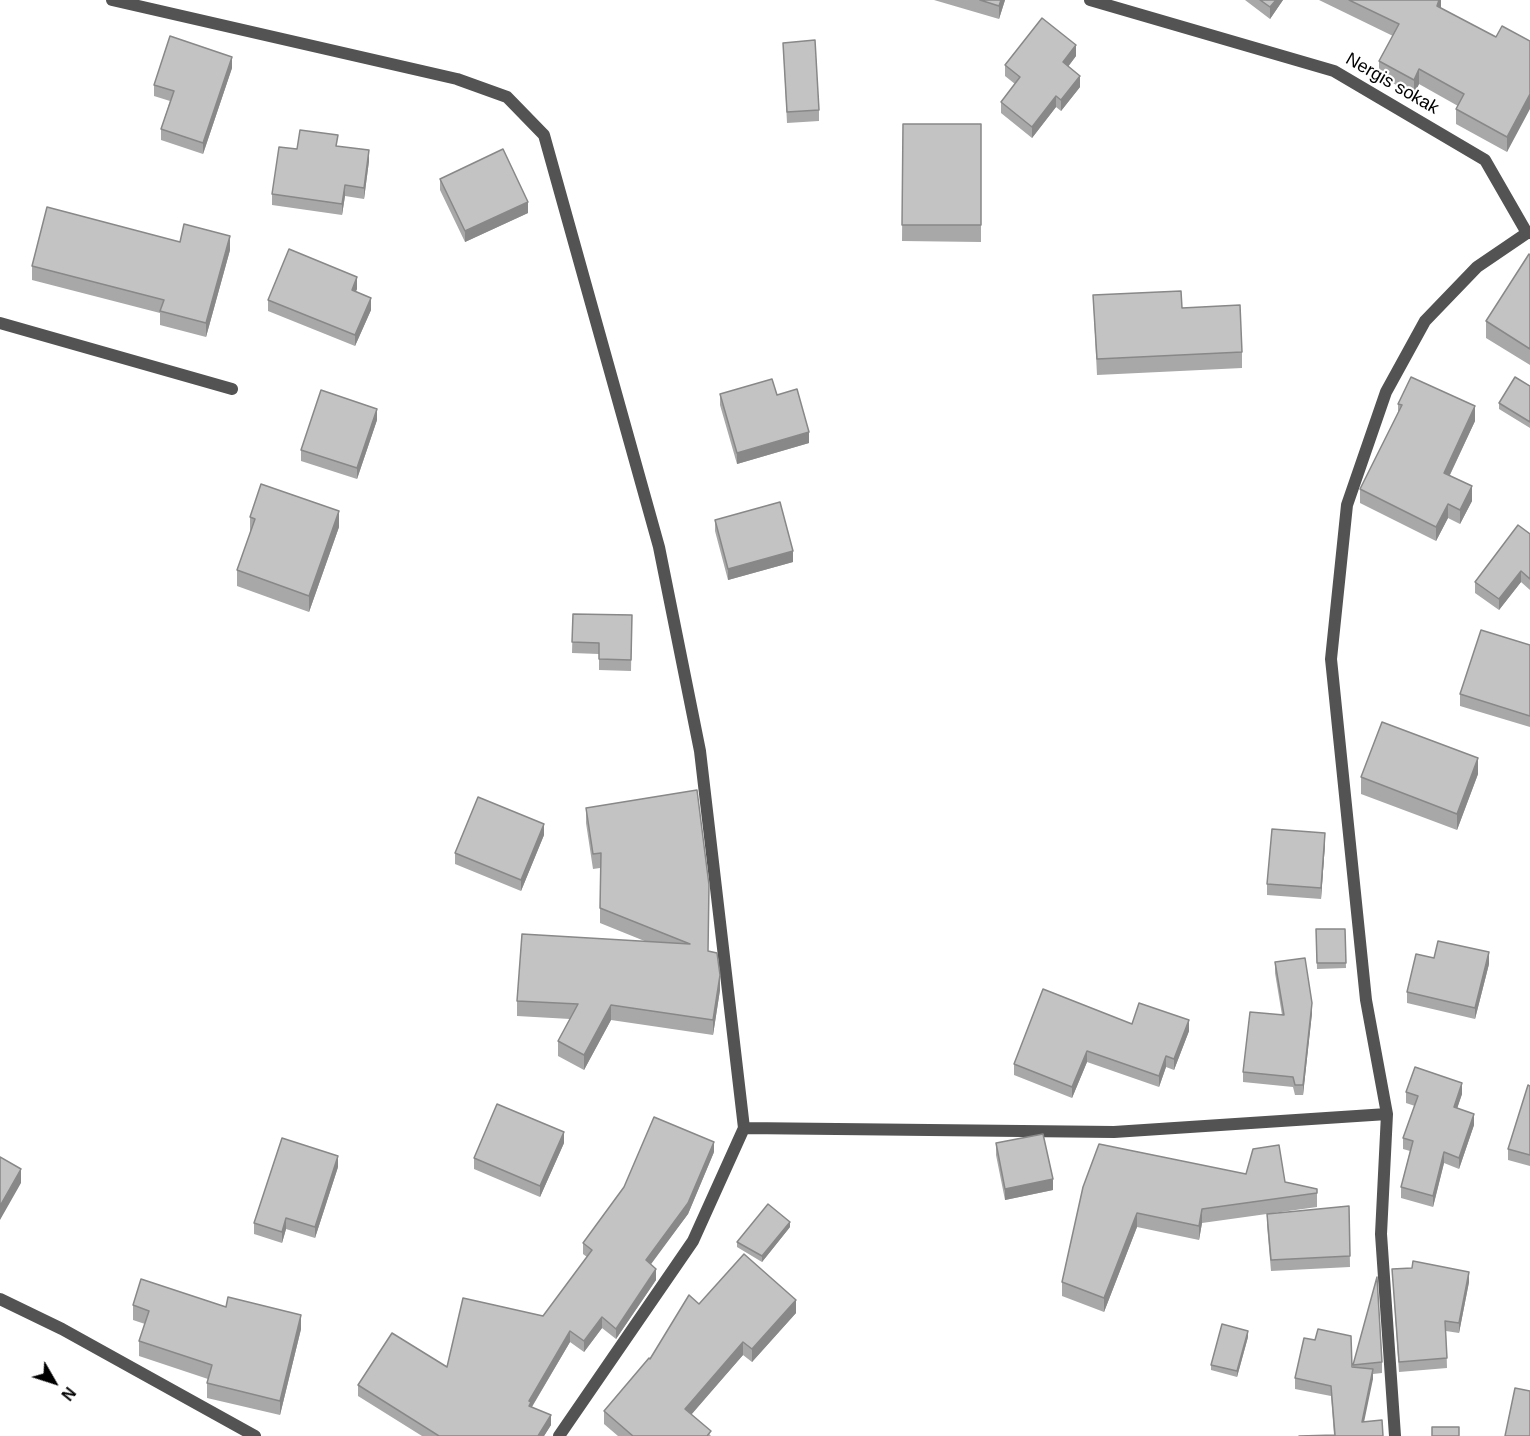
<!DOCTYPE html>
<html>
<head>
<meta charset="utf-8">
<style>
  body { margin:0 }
  #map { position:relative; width:1530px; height:1436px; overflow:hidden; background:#fff; font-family:Helvetica,sans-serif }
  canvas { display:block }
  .north { position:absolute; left:24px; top:1352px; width:60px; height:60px; -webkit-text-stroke:4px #fff; paint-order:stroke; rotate:129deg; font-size:16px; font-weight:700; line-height:24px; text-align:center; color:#000 }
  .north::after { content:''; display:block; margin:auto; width:21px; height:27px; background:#000; clip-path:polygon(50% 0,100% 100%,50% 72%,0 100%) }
</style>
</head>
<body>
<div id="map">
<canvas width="1530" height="1436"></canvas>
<div class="north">N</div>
</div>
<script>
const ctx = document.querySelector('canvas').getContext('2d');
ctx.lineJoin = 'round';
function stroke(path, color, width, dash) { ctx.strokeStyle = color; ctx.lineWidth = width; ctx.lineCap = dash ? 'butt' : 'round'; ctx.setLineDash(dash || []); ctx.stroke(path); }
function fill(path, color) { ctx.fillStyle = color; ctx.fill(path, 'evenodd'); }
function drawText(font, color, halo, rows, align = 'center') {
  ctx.font = font + ' Helvetica,sans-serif'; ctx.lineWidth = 4.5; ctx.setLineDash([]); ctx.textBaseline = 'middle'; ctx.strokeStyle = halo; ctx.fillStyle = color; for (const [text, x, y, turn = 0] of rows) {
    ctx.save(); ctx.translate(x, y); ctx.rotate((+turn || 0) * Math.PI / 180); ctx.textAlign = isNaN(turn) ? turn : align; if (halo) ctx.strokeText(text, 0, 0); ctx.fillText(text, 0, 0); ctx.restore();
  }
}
const lane = new Path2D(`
  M0 323 232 389`);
const street = new Path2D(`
  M112 0 457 79 507 97 544 135 659 547 700 751 744 1128 693 1241 559 1436
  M1090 0 1334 71 1485 160 1527 233
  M744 1128 1114 1132 1387 1114
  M0 1299 62 1329 255 1436
  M1395 1436 1381 1234 1387 1114 1366 1000 1331 659 1347 505 1386 392 1425 321 1477 267 1527 233H1530`);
const wall = new Path2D(`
  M934 0H1005L999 19Z
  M1245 0H1283L1270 19Z
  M1319 0H1441V8L1496 37 1530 41 1507 152 1456 124V109L1458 106 1419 84 1414 94 1379 76V61L1393 36Z
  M783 43 819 110V121L787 123Z
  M1076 56 1068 67 1080 87 1061 111 1056 107 1032 138 1001 113V102L1015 84 1005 76V65Z
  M232 68 203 154 161 140V129L170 101 154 96V85Z
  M903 124H981V242L902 241Z
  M338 146 369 161 364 199 345 196 342 215 272 205V194L297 149Z
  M440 179 528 213 465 242 440 190Z
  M180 242 230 250 206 337 160 325V313L32 280V266Z
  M1530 255V365L1486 338V321Z
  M357 289 355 292 371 310 355 346 268 311V300Z
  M1093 295 1182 308 1242 352V368L1097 375Z
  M1530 386V428L1499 409V403Z
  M720 394 809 443 737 464 720 405Z
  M1398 404 1475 421 1450 475 1472 501 1460 524 1448 518 1436 541 1360 503V489L1398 413Z
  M377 420 357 479 301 461V450Z
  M250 517 339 527 309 612 237 586V570L250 534Z
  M715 520 793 562 728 580 715 531Z
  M1530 534V590L1521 582 1499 610 1475 593V582Z
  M573 614 632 615 631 671 599 670V654L572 653Z
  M1530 645V727L1460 706V694Z
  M1478 774 1457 830 1361 794V777Z
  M586 808 708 951 720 990 713 1035 611 1020 584 1070 558 1056V1041L570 1019 517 1016V1001L647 942 600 923V868L593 869 586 823Z
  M544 835 521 891 455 864V853Z
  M1325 844 1321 899 1267 895V884Z
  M1316 929H1345L1346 968 1317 969Z
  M1275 962 1312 1013 1303 1095H1295L1293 1087 1243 1082V1072L1282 1015 1275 973Z
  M1489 964 1475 1019 1407 1003V992Z
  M1132 1024 1189 1031 1174 1070 1166 1067 1159 1087 1087 1062 1072 1098 1014 1075V1064Z
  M1530 1086V1166L1508 1160V1149Z
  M1406 1092 1462 1094 1457 1108 1474 1125 1459 1169 1444 1163 1433 1207 1401 1198V1187L1410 1151 1403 1149V1138L1415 1106 1406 1103Z
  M564 1143 540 1197 474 1169V1158Z
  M996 1143 1053 1190 1005 1200 996 1155Z
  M714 1152 688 1214 650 1264 656 1280 616 1339 602 1328 584 1352 570 1342 532 1407 551 1425 544 1436H422L358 1396V1385L447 1367 543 1316 587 1257 583 1254V1243Z
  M338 1167 315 1238 286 1229 282 1243 254 1234V1223Z
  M1285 1182 1317 1189V1207L1202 1223 1199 1240 1137 1227 1104 1312 1062 1296V1282L1083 1187Z
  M1349 1206 1350 1267 1271 1271 1267 1225V1214Z
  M790 1227 762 1262 737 1247V1242Z
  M1392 1269 1469 1282 1459 1333 1446 1331 1447 1368 1399 1372Z
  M699 1304 796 1313 752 1362 743 1355 691 1414 711 1436H618L604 1424V1411Z
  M133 1305 226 1307 301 1329 280 1415 207 1398V1383L208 1379 139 1356V1341L145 1324 133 1320Z
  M1248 1337 1237 1377 1211 1370V1365Z
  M1382 1362V1373L1373 1374V1379L1334 1435 1331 1396 1295 1389V1378L1353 1367V1365Z`);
const shadedWall = new Path2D(`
  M1001 0H1005L999 19V6Z
  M1276 0H1283L1270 19V7Z
  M1439 0H1441V12L1437 6Z
  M1076 45V56L1063 73V62Z
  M232 57V68L203 154V143Z
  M1419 69V84L1414 94V80Z
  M1080 76V87L1061 111V100Z
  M1530 94V109L1507 152V137Z
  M1056 96V107L1032 138V127Z
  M369 150V161L364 199V188Z
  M345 185V196L342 215V204Z
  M528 202V213L465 242V231Z
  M230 236V250L206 337V323Z
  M357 277V289L352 301V290Z
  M371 298V310L355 346V335Z
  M1475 406V421L1444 487V473Z
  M377 409V420L357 479V468Z
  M809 432V443L737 464V453Z
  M1472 486V501L1460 524V510Z
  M1448 504V518L1436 541V527Z
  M339 511V527L309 612V596Z
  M793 551V562L728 580V569Z
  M1521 571V582L1499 610V599Z
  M1478 758V774L1457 830V814Z
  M544 824V835L521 891V880Z
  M1325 833V844L1321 899V888Z
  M1489 952V964L1475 1019V1008Z
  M720 975V990L713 1035V1020Z
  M1312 1003V1013L1303 1095V1085Z
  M611 1005V1020L584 1070V1055Z
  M1189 1020V1031L1174 1070V1059Z
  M1087 1051V1062L1072 1098V1087Z
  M1166 1056V1067L1159 1087V1076Z
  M1462 1083V1094L1454 1118V1107Z
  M1474 1114V1125L1459 1169V1158Z
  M564 1132V1143L540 1197V1186Z
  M714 1142V1152L688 1214 646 1271V1260Z
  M1444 1152V1163L1433 1207V1196Z
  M338 1156V1167L315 1238V1227Z
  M21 1169V1183L0 1220V1206Z
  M1053 1179V1190L1005 1200V1189Z
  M1202 1209V1223L1199 1240V1226Z
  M1137 1213V1227L1104 1312V1298Z
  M286 1218V1229L282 1243V1232Z
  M790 1222V1227L762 1262V1256Z
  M656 1269V1280L616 1339V1329Z
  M1469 1272V1282L1459 1333V1323Z
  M796 1300V1313L752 1362V1349Z
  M301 1315V1329L280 1415V1401Z
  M602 1317V1328L584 1352V1341Z
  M570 1331V1342L531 1408V1413L529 1401Z
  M1248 1331V1337L1237 1377V1371Z
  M743 1342V1355L685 1422V1409Z
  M1373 1369V1379L1362 1432V1422Z
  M551 1415V1425L544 1436H538Z`);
const building = new Path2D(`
  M980 0H1001L999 6Z
  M1260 0H1276L1270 7Z
  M1349 0H1439L1437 6 1496 37 1502 26 1530 41V94L1507 137 1456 109 1464 94 1419 69 1414 80 1379 61 1399 24Z
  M1042 18 1076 45 1063 62 1080 76 1061 100 1056 96 1032 127 1001 102 1020 77 1005 65Z
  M170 36 232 57 203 143 161 129 174 91 154 85Z
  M815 40 819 110 787 112 783 43Z
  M903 124H981V225H902Z
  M300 130 338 135 336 146 369 150 364 188 345 185 342 204 272 194 279 147 297 149Z
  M503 149 528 202 465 231 440 179Z
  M47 207 180 242 184 224 230 236 206 323 160 311 164 300 32 266Z
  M289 249 357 277 352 290 371 298 355 335 268 300Z
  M1529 254 1530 255V349L1486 321Z
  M1181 291 1182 308 1240 305 1242 352 1097 359 1093 295Z
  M1411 377 1475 406 1444 473 1472 486 1460 510 1448 504 1436 527 1360 489 1402 405 1398 404Z
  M1515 377 1530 386V422L1499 403Z
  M772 379 777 395 797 389 809 432 737 453 720 394Z
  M321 390 377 409 357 468 301 450Z
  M261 484 339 511 309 596 237 570 255 519 250 517Z
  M780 502 793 551 728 569 715 520Z
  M1518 525 1530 534V579L1521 571 1499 599 1475 582Z
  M573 614 632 615 631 660 599 659V643L572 642Z
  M1481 630 1530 645V716L1460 694Z
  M1382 722 1478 758 1457 814 1361 777Z
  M697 790 709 885 708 951 717 953 720 975 713 1020 611 1005 584 1055 558 1041 578 1004 517 1001 522 934 690 944 600 908 601 853 593 854 586 808Z
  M478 797 544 824 521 880 455 853Z
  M1272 829 1325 833 1321 888 1267 884Z
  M1316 929H1345L1346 963H1317Z
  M1438 941 1489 952 1475 1008 1407 992 1416 954 1434 958Z
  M1305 958 1312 1003 1303 1085H1295L1293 1077 1243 1072 1250 1012 1284 1015 1275 962Z
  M1043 989 1132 1024 1139 1003 1189 1020 1174 1059 1166 1056 1159 1076 1087 1051 1072 1087 1014 1064Z
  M1415 1067 1462 1083 1454 1107 1474 1114 1459 1158 1444 1152 1433 1196 1401 1187 1413 1141 1403 1138 1418 1096 1406 1092Z
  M1528 1085 1530 1086V1155L1508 1149Z
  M497 1104 564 1132 540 1186 474 1158Z
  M654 1117 714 1142 688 1203 646 1260 656 1269 616 1329 602 1317 584 1341 570 1331 529 1401 531 1402 529 1406 551 1415 538 1436H439L358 1385 392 1333 447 1367 463 1298 543 1316 592 1250 583 1243 624 1187Z
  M1043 1134 1053 1179 1005 1189 996 1143Z
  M282 1138 338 1156 315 1227 286 1218 282 1232 254 1223Z
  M1099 1144 1246 1174 1253 1149 1279 1145 1285 1182 1317 1189V1193L1202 1209 1199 1226 1137 1213 1104 1298 1062 1282 1083 1187Z
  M0 1157 21 1169 0 1206Z
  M768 1204 790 1222 762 1256 737 1242Z
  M1349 1206 1350 1256 1271 1260 1267 1214Z
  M744 1254 796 1300 752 1349 743 1342 685 1409 711 1431 707 1436H633L604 1411 649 1358 650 1359 689 1295 699 1304Z
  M1413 1261 1469 1272 1459 1323 1445 1321 1447 1358 1399 1362 1392 1269 1412 1268Z
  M1377 1277 1382 1362 1353 1365Z
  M141 1279 226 1307 228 1297 301 1315 280 1401 207 1383 212 1365 139 1341 149 1311 133 1305Z
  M1222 1324 1248 1331 1237 1371 1211 1365Z
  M1318 1329 1351 1336 1352 1367 1373 1369 1362 1422 1382 1420 1383 1436H1299L1335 1435 1331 1386 1295 1378 1304 1338 1315 1340Z
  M1515 1388 1530 1391V1436H1505Z
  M1432 1427H1459V1436H1432Z`);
const streetNames = [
  ["Nergis sokak",1392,84,30]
];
stroke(lane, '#535353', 12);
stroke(street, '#535353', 12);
fill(wall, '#a8a8a8');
fill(shadedWall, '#888');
fill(building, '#c3c3c3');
stroke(building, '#888', 1.5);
drawText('18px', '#000', '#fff', streetNames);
</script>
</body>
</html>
